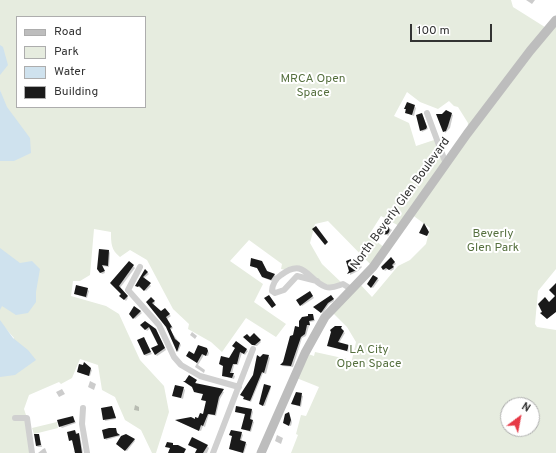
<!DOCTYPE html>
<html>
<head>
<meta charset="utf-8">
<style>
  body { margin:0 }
  #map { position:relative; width:556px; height:453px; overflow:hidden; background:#fff; font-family:Overpass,sans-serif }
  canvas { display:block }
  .legend { position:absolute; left:16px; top:16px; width:130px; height:92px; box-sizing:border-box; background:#fff; border:1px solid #adadad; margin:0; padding:5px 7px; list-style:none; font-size:12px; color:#333 }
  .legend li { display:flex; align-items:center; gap:8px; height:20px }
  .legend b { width:20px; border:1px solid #adadad }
  .north { position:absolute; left:500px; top:397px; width:40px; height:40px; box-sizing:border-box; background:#fff; border:1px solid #adadad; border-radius:50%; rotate:32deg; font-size:11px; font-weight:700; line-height:16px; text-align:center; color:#333 }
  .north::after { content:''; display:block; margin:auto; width:14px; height:18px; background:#e63946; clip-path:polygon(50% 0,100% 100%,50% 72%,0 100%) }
  .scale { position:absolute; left:410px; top:24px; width:82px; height:18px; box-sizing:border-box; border:2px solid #333; border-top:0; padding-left:5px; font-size:12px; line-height:14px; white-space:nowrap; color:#333; -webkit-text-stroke:3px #fff; paint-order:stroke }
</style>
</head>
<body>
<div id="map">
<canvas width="556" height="453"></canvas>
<ul class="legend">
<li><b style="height:5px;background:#bdbdbd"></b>Road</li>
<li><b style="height:11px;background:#e6ecdf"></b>Park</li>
<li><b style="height:11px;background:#cfe2ee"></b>Water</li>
<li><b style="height:11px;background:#1a1a1a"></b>Building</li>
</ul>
<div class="north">N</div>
<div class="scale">100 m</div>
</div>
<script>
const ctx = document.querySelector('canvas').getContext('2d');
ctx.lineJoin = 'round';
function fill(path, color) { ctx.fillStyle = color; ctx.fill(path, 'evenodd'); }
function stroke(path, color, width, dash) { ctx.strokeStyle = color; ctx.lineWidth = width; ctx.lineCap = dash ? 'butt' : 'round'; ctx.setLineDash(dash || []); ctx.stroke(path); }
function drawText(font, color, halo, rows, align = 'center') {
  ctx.font = font + ' Overpass,sans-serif'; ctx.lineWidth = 4; ctx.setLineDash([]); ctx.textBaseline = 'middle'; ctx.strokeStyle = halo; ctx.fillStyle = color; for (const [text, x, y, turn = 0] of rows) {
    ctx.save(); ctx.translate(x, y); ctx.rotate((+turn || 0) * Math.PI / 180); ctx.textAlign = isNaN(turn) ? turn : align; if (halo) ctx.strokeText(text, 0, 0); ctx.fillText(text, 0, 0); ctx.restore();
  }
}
const green = new Path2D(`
  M0 0H511L513 7 548 29 556 20V269L538 291 535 324 537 327 556 330V453H291L298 435 296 434 301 415 306 416 319 387 294 377 305 353 314 356 315 352 347 359 346 363 351 364 356 342 347 327 331 311 358 282 372 297 398 266 410 260 426 244 430 228 411 214 401 227 381 216 369 235 386 249 373 267 328 221 315 224 310 243 322 264 343 284 327 287 304 269 286 270 281 269 282 264 249 240 230 261 263 284 254 302 286 324 276 337 246 318 222 352 211 342 188 329 189 324 173 309 147 260 130 250 120 257C111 250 111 243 111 232L94 229 90 275 80 281H73L71 296 106 306 119 314 140 360 164 386 169 412 156 453H152L141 430 125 420 115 397 102 390 98 365 80 359 72 378 61 384 59 382 29 395 24 409 30 427 32 453H0V376L14 338 6 329 0 324V160L14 161 0 90ZM17 17H145V107H17ZM407 92 420 102 438 109 449 101 454 106 458 107 468 123 467 134 446 163 437 139 416 146 409 123 394 116ZM508 405H532V429H508Z
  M57 422 58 428 34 434 32 428Z`);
const water = new Path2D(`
  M0 45 3 47 8 65 0 75Z
  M0 90 7 107 30 138 31 153 14 161H0Z
  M0 248 20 263 32 261 40 269 36 292V302L28 313 16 315 2 306 0 310Z
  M0 320 13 338 28 350 36 360 15 375 0 377Z`);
const shadow = new Path2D(`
  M526 0H535L532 4Z
  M414 106 416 108 414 116 406 113 405 109Z
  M422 114 428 129 422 132 417 116Z
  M451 114 453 115 450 128 445 133 442 115Z
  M386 226 392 230 388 236 382 229Z
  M109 251 110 253 109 267 102 266 105 273 102 274 98 269Z
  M391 258 396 264 393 266 394 269 391 271 388 269 385 271 382 267Z
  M351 260 354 267 358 263 362 267 358 271 350 275Z
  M129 262 135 268 120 288 128 298 126 301 121 296 122 294 111 283Z
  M263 264 268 272 276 276 272 281 264 278 259 269 251 266Z
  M145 270 149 274 143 279 151 286 146 291 141 286 140 288 137 285Z
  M374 277 379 280 373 288 368 284Z
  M87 289 89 291 87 298 75 294Z
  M311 294 314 298 302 306 301 305Z
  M151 298 155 303 153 305 161 313 164 309 171 316 167 319 173 328 170 330 181 345 178 352 167 326 147 302Z
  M333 298 334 301 329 304 323 313 315 307Z
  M135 307 142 313 135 319 130 314Z
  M313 315 315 321 310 322V326H309L306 336 302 338 293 367 282 366 293 336Z
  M145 322 157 332 166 350 157 356 155 354 159 345 151 328 147 331 142 325Z
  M341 327V330L345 333 339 343 349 346 350 347 349 352 328 345 332 331Z
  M192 332 197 336 195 339 190 335Z
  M254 334 261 342 257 346H254L245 337 250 338Z
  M139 340H145L152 354 146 356 145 355Z
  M236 342 248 351 245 355 242 353 238 365H234L232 374 235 376 234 379 223 376 236 349Z
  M207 349 209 353 208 356 204 355 198 365 205 370 204 373 195 367 197 363 189 357Z
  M268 356 270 358 266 374 263 373 251 402 246 400 245 397 260 359Z
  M84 364 92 370 90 376 78 372Z
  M90 381 96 384 94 390 88 387Z
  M196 381V384L224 392 220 399 216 416 209 414 205 427 203 426 201 431 177 421 199 419 204 415 207 402 202 400 203 394 197 393 193 387 186 382Z
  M270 387 271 388 265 406 261 405Z
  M183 388 185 390 183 399 174 396Z
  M62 389 65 394 59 397 56 392Z
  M296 393 303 396 301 407 292 404Z
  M135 405 139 407V411L134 410Z
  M102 409H113L116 419 105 421Z
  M252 410 253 412 251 420 254 422 251 432 242 429 246 415 236 411Z
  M289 413 292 422 291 426 284 423Z
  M73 417 76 423 62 428 60 426Z
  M115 429 120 436 106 440 105 438Z
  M75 431 80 436 83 453 73 452 76 451 74 441 70 440Z
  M241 433 243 435 241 441 247 444 244 453 230 449 232 436 230 435Z
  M39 435 42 447H38L36 446Z
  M277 435 283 438 281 444 275 441Z
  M134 439 135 441 127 451 119 446Z
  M192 439 207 446 209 448 207 453H198V450L191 446 189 445Z
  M45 448 47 453H38L43 449Z`);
const building = new Path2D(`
  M407 102 415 105 412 115 405 113 406 109H404Z
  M446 110 452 113 448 126 446 131 443 132 436 114H442Z
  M422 113 427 127 426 129 420 131 416 115Z
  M424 223 429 232 427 236 419 233Z
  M380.5 230a4.5 4.5 0 1 1 9 0a4.5 4.5 0 1 1-9 0Z
  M316 226 328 242 325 245 312 229Z
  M99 249 109 250 108 266 102 265 105 271 100 273 97 269Z
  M391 257 395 262 392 265 394 267 389 270 386 268 383 270 381 267Z
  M251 258 262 261 267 271 275 274 271 280 262 277 257 268 250 266Z
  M351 259 354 266 357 262 361 265 357 270 347 274 349 271 346 261Z
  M129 261 134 265 119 286 128 296 124 300 119 296 121 294 110 283Z
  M145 269 148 272 143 277 151 283 144 291 139 286 138 287 135 286Z
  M373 275 378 278 371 288 367 284Z
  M556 283V312L547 319 540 313 542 312 538 304 545 297 549 302 555 296 549 290Z
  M76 285 88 288 86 297 74 294Z
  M310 291 313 296 300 306 296 300Z
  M269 295 276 305 272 308 264 298Z
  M331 295 334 299 328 303 321 313 313 307Z
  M151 297 155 301 152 303 161 311 165 308 170 314 166 317 172 327 170 328 175 339 180 343 177 352 166 327 146 302Z
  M134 306 141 311 133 319 129 314Z
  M308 314H313L314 320 309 321 310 325H307L305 334 301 337 291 366 280 365 283 362 290 336 293 335 295 326 299 327V321L302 317 308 316Z
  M145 321 156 329 165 348 155 355 151 348 158 345 149 327 145 330 140 325Z
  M335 326H342L341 328 344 331 338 342 349 345 347 351 327 346 331 332 330 330Z
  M254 333 261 340 255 345H252L243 337 247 334 250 337Z
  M144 337 151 352 144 355 137 340Z
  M236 341 247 349 244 354 240 352 237 364H233L230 373H234L232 378 222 376 223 366 219 364 221 356 229 358 235 348 232 346Z
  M198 345 207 348 208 351 206 356 202 354 197 363 186 356 189 351 194 354Z
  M263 354 269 355 264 373 262 372 251 399 250 401 243 399 244 397 240 395 253 375 257 355 260 357Z
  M84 362 91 368 89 376 77 372 79 364 83 365Z
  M189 375 197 380 195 383 224 389 219 397 215 415 208 414 203 426 201 425 199 431 175 420 191 417 195 419V417L198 418 200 413 203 414 206 401 201 400 203 394 194 392 192 387 183 381H185Z
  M264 384 271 386 263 406 259 404Z
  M175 385 184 387 181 398 172 396Z
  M296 392 302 393 300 406 291 404Z
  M112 406 116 418 103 420 101 408Z
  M236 406 252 409 250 419 253 420 250 431 241 429 245 414 235 412Z
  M289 412 291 420 289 426 283 423 285 414Z
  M73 416 75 422 59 427 57 420Z
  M109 428H116L117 433 120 435 104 439 102 430Z
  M75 430 76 434 79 433 82 453H75L72 440 69 441 67 432Z
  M231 430 242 432 240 440 246 442 243 453 229 449 232 436 229 435Z
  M34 434H39L41 445 36 446Z
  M126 434 135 439 125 451 116 444 121 436Z
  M192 437 208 445 203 453H195L197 449 188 445Z
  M167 442 173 443V445H178L186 449 184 453H168L170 448 165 447Z`);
const street = new Path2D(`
  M427 113 446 164
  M140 267 128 290 159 325 174 357 181 365 200 376 239 387
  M317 281 297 276 284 290 275 293 272 291C272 285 276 278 281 275 305 257 307 280 326 287 332 289 337 286 343 284L351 289
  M83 408 82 424 87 453
  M15 418H27L32 453
  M213 453 253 349`);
const secondary = new Path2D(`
  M261 453 305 353 325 317 373 267 467 134 530 51 556 20`);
const parkNames = [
  ["MRCA Open",313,80],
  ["Space",313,94],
  ["Beverly",493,235],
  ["Glen Park",493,249],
  ["LA City",369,351],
  ["Open Space",369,365]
];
const streetNames = [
  ["North Beverly Glen Boulevard",401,204,-54]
];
fill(green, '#e6ecdf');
fill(water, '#cfe2ee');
fill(shadow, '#0003');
fill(building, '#1a1a1a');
stroke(street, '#d0d0d0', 6);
stroke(secondary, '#bdbdbd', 9);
drawText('12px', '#56703f', '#fff', parkNames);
drawText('12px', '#333', '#fff', streetNames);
</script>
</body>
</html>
